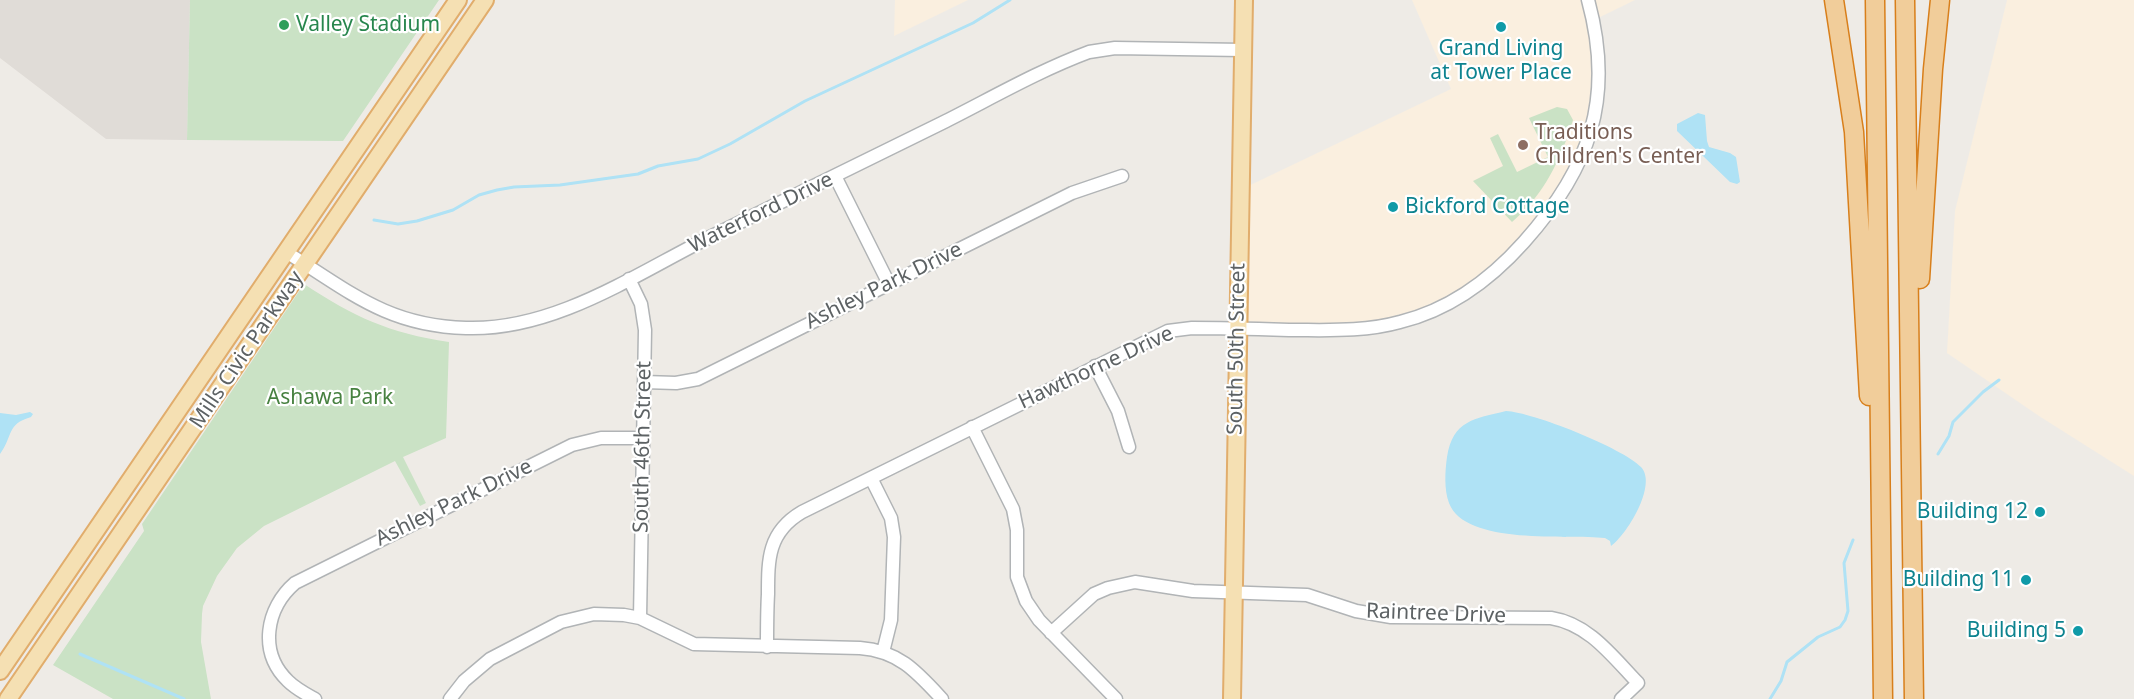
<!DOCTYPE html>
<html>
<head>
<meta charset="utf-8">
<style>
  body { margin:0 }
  canvas { display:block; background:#eeebe6 }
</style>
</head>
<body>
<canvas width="2134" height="699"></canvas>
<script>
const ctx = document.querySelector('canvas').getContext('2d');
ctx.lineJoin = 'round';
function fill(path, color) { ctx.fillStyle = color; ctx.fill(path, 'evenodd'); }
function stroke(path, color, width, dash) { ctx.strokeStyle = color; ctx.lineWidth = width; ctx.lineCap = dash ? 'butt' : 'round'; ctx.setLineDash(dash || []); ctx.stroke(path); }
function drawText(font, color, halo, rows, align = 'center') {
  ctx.font = font + ' "Noto Sans",sans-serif'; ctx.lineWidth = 4.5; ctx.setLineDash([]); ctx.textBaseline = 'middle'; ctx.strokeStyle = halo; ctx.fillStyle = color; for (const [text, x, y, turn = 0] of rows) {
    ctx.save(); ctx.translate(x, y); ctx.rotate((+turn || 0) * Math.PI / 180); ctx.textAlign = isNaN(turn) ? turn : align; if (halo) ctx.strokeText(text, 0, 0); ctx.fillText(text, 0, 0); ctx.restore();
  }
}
const commercial = new Path2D(`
  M895 0H968L894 36Z
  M1412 0H1635L1594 20 1598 93 1565 191 1482 282 1402 322 1238 329 1240 190 1451 89Z
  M2007 0H2134V476L2039 416 1947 353 1955 211Z`);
const education = new Path2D(`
  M0 0H190L187 140 106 139 0 58Z`);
const green = new Path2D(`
  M190 0H439L343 141 187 140Z
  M1557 107 1567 109 1573 120C1561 159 1544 195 1512 222L1473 181 1503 166 1490 138 1498 134 1517 172 1548 157 1529 118Z
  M304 284C354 317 389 333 449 342L446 438 403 457 426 503 420 506 395 461 264 526 237 548 217 576 203 606 202 614 201 642 211 699H113L53 665 144 531 142 524Z`);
const water = new Path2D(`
  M1698 113 1705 115 1707 141 1709 147 1730 153 1736 157 1740 182 1737 184 1730 182 1677 131V124Z
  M1506 411C1532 412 1623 448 1641 467 1658 485 1626 536 1611 546L1610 541 1605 538C1569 534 1465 546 1449 503 1444 490 1445 471 1447 457 1453 420 1474 419 1506 411Z
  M30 412 33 414 31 417C6 424 13 437 0 454V413L16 415Z`);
const stream = new Path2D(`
  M374 220 398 224 417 221 453 210 479 195 497 190 514 187 560 185 638 174 658 166 698 159 730 144 805 101 973 23 1010 0
  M1938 454 1949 436 1953 422 1983 392 1999 380
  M80 654 184 699
  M1770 699 1781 681 1787 662 1818 637 1840 627 1845 620 1848 611 1844 563 1853 540`);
const minor = new Path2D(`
  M835 176 889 284
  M286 252C349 291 387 326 466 328 554 331 634 275 710 237 787 199 865 161 942 123 990 99 1038 71 1089 52L1115 48 1243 50
  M629 279 641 304 645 330 640 618
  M1095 366 1118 411 1129 447
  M644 382 676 383 698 379 1072 193 1122 176
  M972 427 1013 509 1017 530V577L1026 601 1039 620 1116 699
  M871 478 891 518 894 537 891 620 883 652
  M1051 633 1094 594 1108 588 1135 582 1193 591 1307 595 1356 611 1391 617 1551 618C1589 624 1612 656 1638 683L1621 699
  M767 647C767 629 767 612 768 594 768 559 768 532 802 512L1168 331 1192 328C1225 328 1258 329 1292 330 1328 330 1364 332 1400 322 1449 310 1491 279 1524 242 1590 168 1615 98 1588 0
  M315 699C306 694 296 689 288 681 258 652 266 608 295 583L572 445 601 438H643
  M450 699 464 681 490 659 561 622 594 614 624 615 640 618 694 644 860 648C899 651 917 672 942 699`);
const major = new Path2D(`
  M0 671 458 0
  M8 699 485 0
  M1232 699 1244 0`);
const highway = new Path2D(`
  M1834 0 1854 132 1869 396
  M1875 0 1883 699
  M1905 0 1914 699
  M1920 279 1933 69 1940 0`);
const markers = [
  [284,25,6,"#2e9e5b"],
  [1501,27,6,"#0f9aa8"],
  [1523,145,6,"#8d6e63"],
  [1393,207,6,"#0f9aa8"],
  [2040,512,6,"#0f9aa8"],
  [2026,580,6,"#0f9aa8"],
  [2078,631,6,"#0f9aa8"]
];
const leisureNames = [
  ["Valley Stadium",296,25]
];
const cultureNames = [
  ["Grand Living",1501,49,"center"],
  ["at Tower Place",1501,73,"center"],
  ["Bickford Cottage",1405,207,"left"],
  ["Building 12",2028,512],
  ["Building 11",2014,580],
  ["Building 5",2066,631]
];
const educationNames = [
  ["Traditions",1535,133],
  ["Children's Center",1535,157]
];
const streetNames = [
  ["Waterford Drive",761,213,-26],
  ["Ashley Park Drive",884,286,-26],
  ["South 50th Street",1237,349,-89],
  ["Mills Civic Parkway",247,350,-56],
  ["Hawthorne Drive",1096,368,-25],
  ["South 46th Street",643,447,-89],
  ["Ashley Park Drive",454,503,-26],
  ["Raintree Drive",1436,614,2]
];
const parkNames = [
  ["Ashawa Park",330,398]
];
fill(commercial, '#faefdf');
fill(education, '#e0dcd7');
fill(green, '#cae2c5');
fill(water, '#afe2f5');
stroke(stream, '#afe2f5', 3);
stroke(minor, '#b1b4b6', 15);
stroke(major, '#e1ad6c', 20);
stroke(highway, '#d87f1b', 21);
stroke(minor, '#fff', 12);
stroke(major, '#f5e0b3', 16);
stroke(highway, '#f1cd9a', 18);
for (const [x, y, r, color] of markers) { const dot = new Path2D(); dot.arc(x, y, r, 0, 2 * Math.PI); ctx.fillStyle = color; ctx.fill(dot); stroke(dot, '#fff', 2); }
drawText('21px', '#27864d', '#fff', leisureNames, 'left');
drawText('21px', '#0d838f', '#fff', cultureNames, 'right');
drawText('21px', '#785e54', '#fff', educationNames, 'left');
drawText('21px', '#5d6264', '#fff', streetNames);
drawText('21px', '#478140', '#fff', parkNames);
</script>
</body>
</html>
